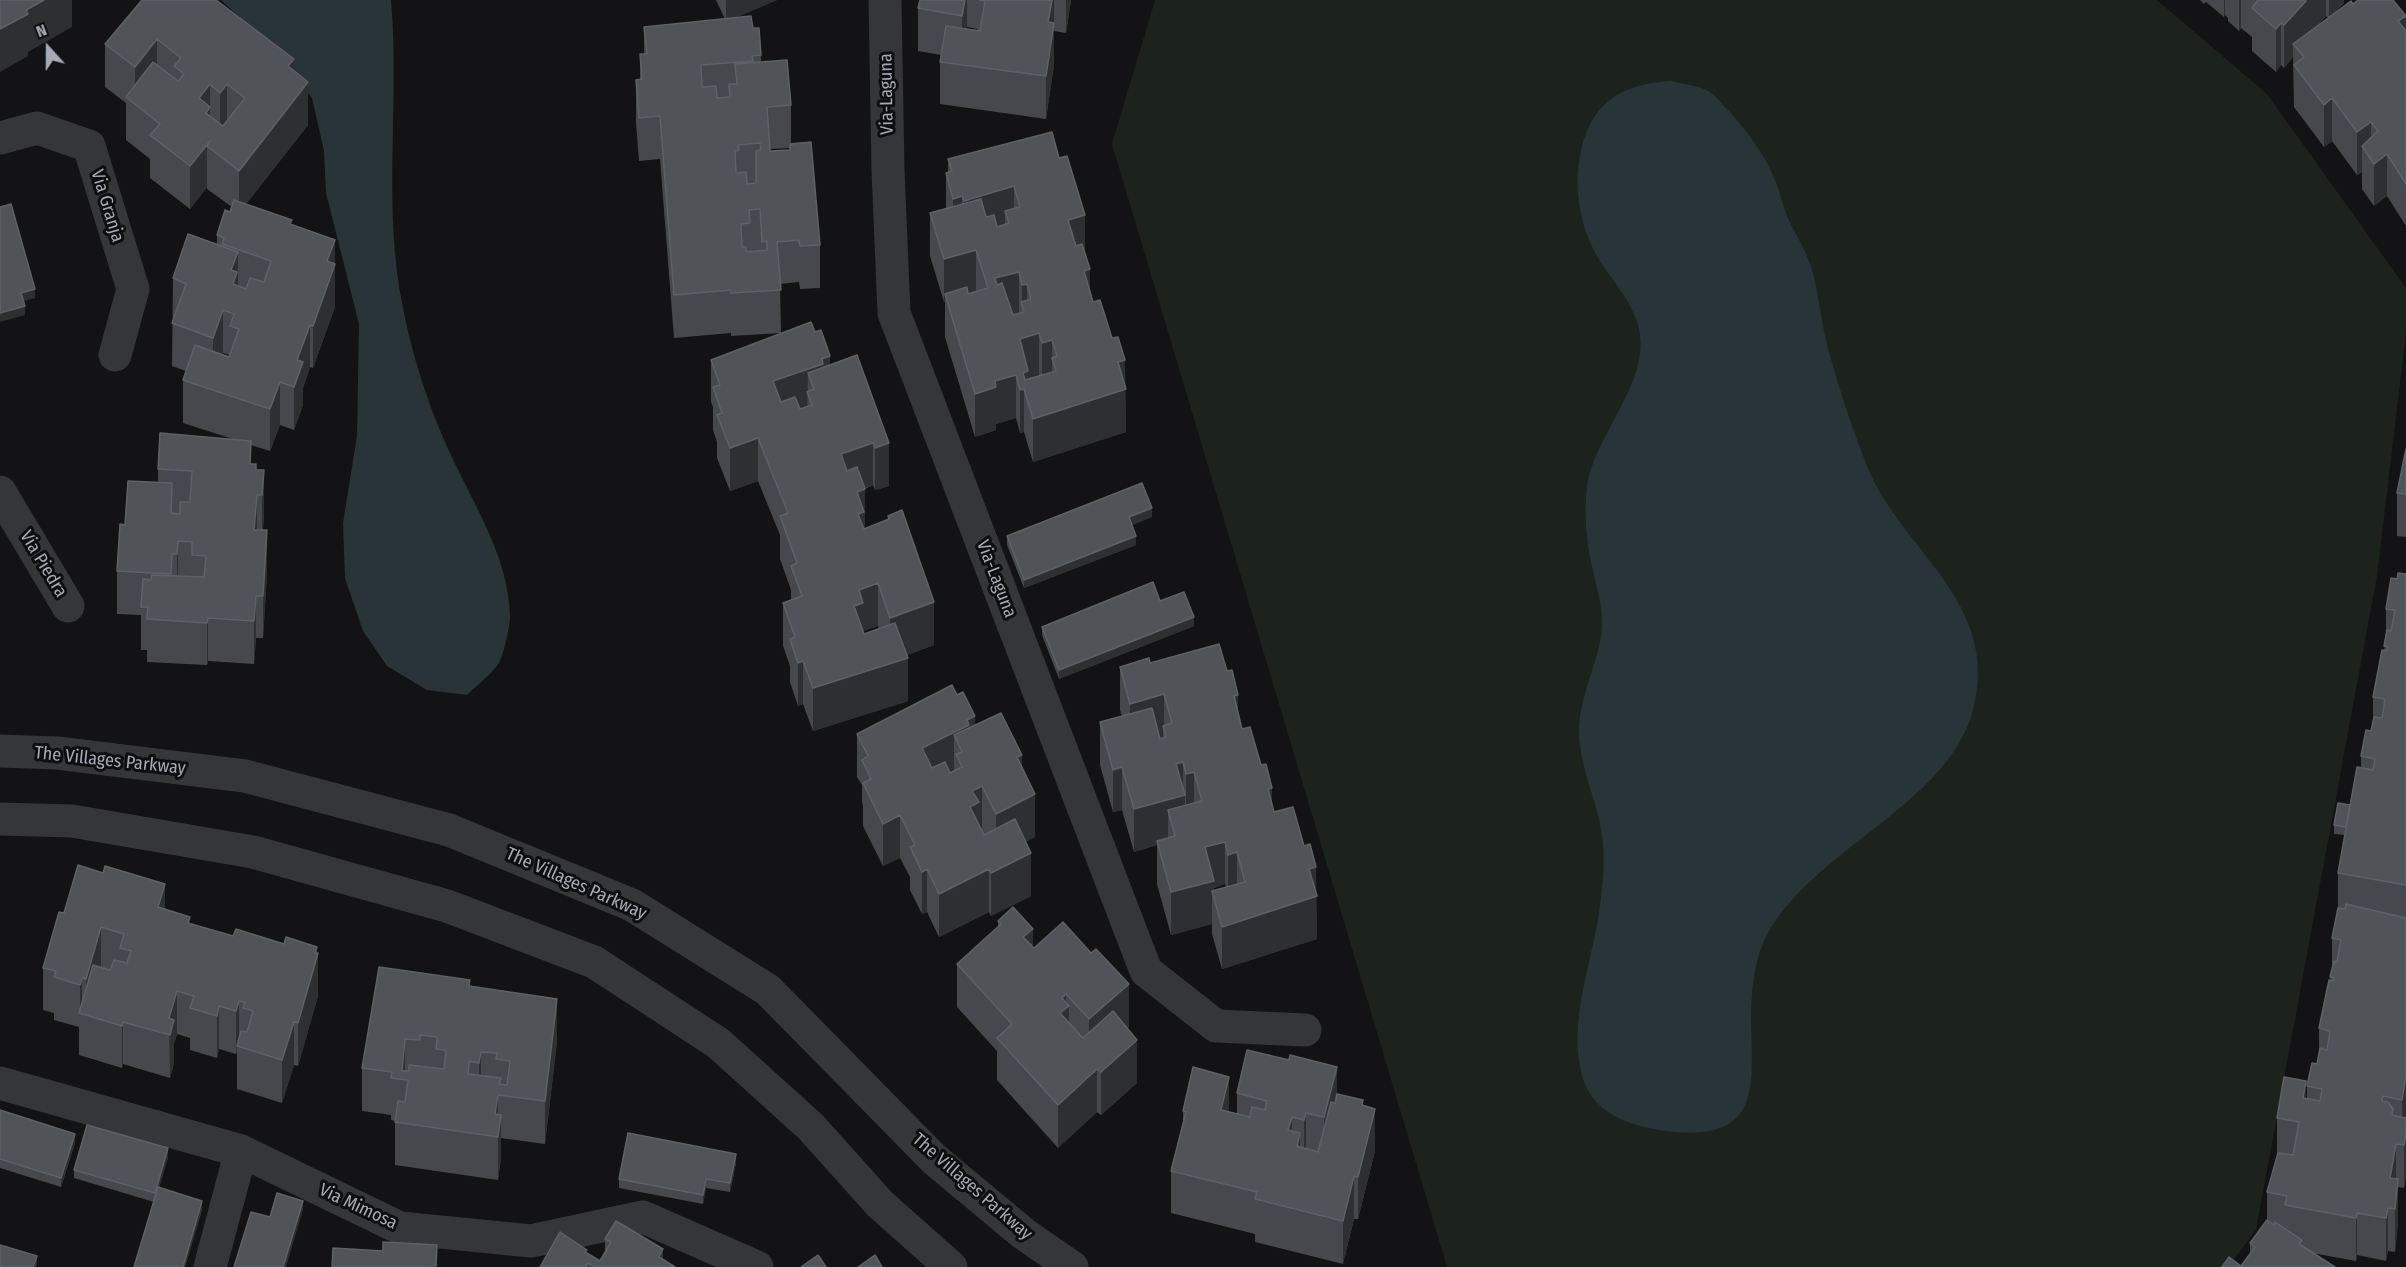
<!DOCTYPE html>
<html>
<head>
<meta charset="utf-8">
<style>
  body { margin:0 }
  #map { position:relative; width:2406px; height:1267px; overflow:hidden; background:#131315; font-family:"Fira Sans Condensed",sans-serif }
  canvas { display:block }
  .north { position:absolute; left:18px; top:18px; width:60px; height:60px; -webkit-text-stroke:4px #0e0e10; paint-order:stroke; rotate:339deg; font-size:16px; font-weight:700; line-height:24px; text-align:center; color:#a5abb6 }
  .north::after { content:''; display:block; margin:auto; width:21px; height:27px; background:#a5abb6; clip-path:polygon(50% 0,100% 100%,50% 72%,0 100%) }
</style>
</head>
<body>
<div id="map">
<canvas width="2406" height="1267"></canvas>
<div class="north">N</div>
</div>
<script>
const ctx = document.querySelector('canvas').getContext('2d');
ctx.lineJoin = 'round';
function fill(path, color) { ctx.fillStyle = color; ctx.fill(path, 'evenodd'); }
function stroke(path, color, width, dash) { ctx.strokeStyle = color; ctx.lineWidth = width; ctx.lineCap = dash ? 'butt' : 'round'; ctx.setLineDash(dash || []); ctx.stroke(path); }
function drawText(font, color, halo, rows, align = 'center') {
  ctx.font = font + ' "Fira Sans Condensed",sans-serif'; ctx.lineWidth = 6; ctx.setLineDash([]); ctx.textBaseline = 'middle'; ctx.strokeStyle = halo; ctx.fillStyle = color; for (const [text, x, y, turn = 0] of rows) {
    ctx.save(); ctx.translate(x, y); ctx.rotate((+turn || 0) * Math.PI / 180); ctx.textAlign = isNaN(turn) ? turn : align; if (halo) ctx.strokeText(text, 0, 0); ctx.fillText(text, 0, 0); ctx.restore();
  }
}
const green = new Path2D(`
  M1155 0H2157L2267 94 2406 288V333L2377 576 2256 1230 2228 1267H1447L1112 144Z`);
const water = new Path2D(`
  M221 0H391C400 102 382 207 403 308 412 354 426 399 445 442 469 498 508 552 510 615 511 623 503 656 499 663 491 675 477 685 467 695L427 690 387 666 363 631 345 578 343 523 357 436 359 324 326 193 324 151 312 98 278 53Z
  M1671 81C1682 84 1698 85 1708 91 1715 95 1720 102 1726 108 1746 129 1764 153 1775 180 1780 192 1782 204 1787 216 1796 236 1807 251 1813 273 1820 301 1822 331 1831 359 1841 395 1853 431 1867 466 1900 550 2002 602 1973 710 1948 806 1809 850 1765 939 1753 964 1751 997 1751 1025 1753 1088 1759 1139 1675 1132 1638 1128 1596 1118 1583 1079 1566 1024 1593 961 1600 906 1604 876 1606 848 1599 819 1593 794 1583 771 1580 746 1574 706 1595 674 1601 636 1605 612 1596 585 1591 562 1586 537 1584 512 1587 487 1594 436 1647 386 1640 335 1637 310 1619 288 1605 269 1581 234 1572 191 1581 150 1593 100 1623 84 1671 81Z`);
const minor = new Path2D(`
  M885 0 888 170 894 313 1146 971 1216 1026 1305 1030
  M0 138 37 128 89 146 133 289 115 355
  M0 492 68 606
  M0 751 57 753 245 776 449 830 632 905 768 990 934 1159 1024 1234 1072 1267
  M0 819 72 821 253 852 447 906 594 962 718 1043 811 1127 880 1204 951 1267
  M0 1083 241 1151 400 1228 531 1241 643 1217 757 1267
  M210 1267 241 1151`);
const wall = new Path2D(`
  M217 0 294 71 308 125 246 204 292 225 335 240V307L313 368 310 367 303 388V405L294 430 280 425 270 451 251 445V464L256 470H264V513L263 530 267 573 263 638H256L254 664 208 661 207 665 147 662V650H141V615L117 614V571L125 525 158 483V469L233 439 183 423V380L186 371 172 366 173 278 217 244V235L232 207 207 189V187L190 209 150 178V159L126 140V103L105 87V44ZM223 353 230 355 229 357 223 355Z
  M716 0H777L736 17 753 28 761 55V62L791 105V144L820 245V288L800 289 799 282 780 284 781 333 731 336V333L674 338 660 159 639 161 636 123V80L640 79V54H644V27L725 19ZM790 148V150L770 151V149Z
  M920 0H1071L1066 33 1054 31V65L1046 119 940 104V62L941 55 918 51V8ZM967 27 977 29V31L967 29Z
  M2200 0H2344V3L2333 14 2353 4 2406 31V226L2387 196 2374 206 2362 189V172L2357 175 2332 141 2324 147 2294 107 2293 57 2284 68 2281 65 2276 72 2252 51V37L2241 28 2239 31 2228 21V18L2225 15 2224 17 2206 2 2204 4ZM2326 16 2328 18 2318 25Z
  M1052 132 1085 252 1090 290 1093 302 1125 385 1126 432 1033 462 1024 432 1020 433 1016 418 996 424V430L975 437 945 337V301L944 302 930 256V213L946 209V173L948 172V159Z
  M815 332 830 365 857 355 889 486 875 490 873 485 865 489V528L888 520V516L934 645 907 655 908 701 813 731 803 704 798 706 790 682V666L783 646V603L791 600V590L780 559V535L758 481 730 491 717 458V442L713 430V407L711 402V360ZM878 626 879 629 864 634 863 631Z
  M2406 449V537L2397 536V493Z
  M1152 517 1132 525 1136 545 1024 588 1007 545V536Z
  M2406 574V1177L2404 1188 2398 1187V1222L2395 1252 2388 1251 2386 1261 2357 1255 2356 1261 2312 1253 2241 1266 2250 1255V1243L2267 1220V1192L2277 1158V1118L2306 1099H2307V1086L2317 1064 2319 1054V1028L2330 980 2332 968V938L2338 908V873L2345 835 2334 834V825L2350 805 2361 768V756L2371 731 2373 720V697L2384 651 2386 633V609L2397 579Z
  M1160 601 1194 626 1059 679 1042 635V627Z
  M1150 663 1238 714 1242 729 1274 812 1316 893 1317 939 1222 969 1212 934V924L1171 935 1157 884V845L1134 852 1122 810 1113 812 1100 765V722L1122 716 1120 710V667ZM1225 884 1226 887 1214 890V888Z
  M957 695 975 725 1022 767 1035 837 1025 842 1031 896 991 916 989 912 939 937 927 912 922 914 910 890V877L900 858 883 866 863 826V806L862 802V785L857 777V734Z
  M165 909 190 924 233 936 317 953 318 996 298 1066 294 1065 282 1103 237 1089V1051L236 1054 219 1049 217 1058 190 1050V1038L177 1034 174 1043V1063L170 1078 123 1064 122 1068 79 1055V1027L54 1020V1013L43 1010V968L64 913Z
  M998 921 1033 947 1129 1027 1127 1028 1137 1083 1101 1115 1097 1112 1058 1148 997 1080V1051L957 1007V964L998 927Z
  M470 986 557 1041 545 1144 501 1138V1158L498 1180 395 1165V1121L391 1120V1115L362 1111V1068Z
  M1237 1093 1337 1096 1363 1105 1375 1151 1358 1219H1354L1343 1264 1255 1242V1234L1171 1213V1171L1183 1126V1111L1237 1114Z
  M0 1110 75 1143 61 1187 0 1168Z
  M168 1157 159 1188 202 1210 185 1267H134L154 1202 74 1178V1170Z
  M736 1163 730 1192 706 1188 703 1204 619 1188V1179Z
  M605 1239 663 1259 675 1267H540L587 1254 600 1261 605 1252Z`);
const shadedWall = new Path2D(`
  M44 0H72V27L28 52V56L0 72V29L26 10Z
  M726 0H777L726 22Z
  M965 0H967V27L962 58V16Z
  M1052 0H1054V65L1046 119V76L1048 22Z
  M1066 0H1071L1066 33Z
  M2224 0H2225V15L2224 17Z
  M2239 0H2241V28L2239 31Z
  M2303 0H2326V16L2306 39 2293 44V57L2284 68V25Z
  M2329 0H2344V3L2329 19Z
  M2406 16V59L2398 21Z
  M2281 23V65L2276 72V29Z
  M157 39V82L135 105V67Z
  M294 59V101L308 82V125L239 213V171L288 66Z
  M210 84V148L207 146V187L190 209V166L199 98Z
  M227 84V126L220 136V93Z
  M2332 98V141L2324 147V105Z
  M2371 122V159L2362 146V172L2357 175V132Z
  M2387 154V196L2374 206V164Z
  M1014 186V229L1009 223 1005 211V232L964 244V201Z
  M962 196V239L953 242V199Z
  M1085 215V258L1068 263V220Z
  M335 240V307L313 368V326L327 261Z
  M976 250V292L947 301 945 294V301L944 302V259Z
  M238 252V295L234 314 231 270Z
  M1090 269V312L1084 271Z
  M1019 272V314L995 321V278Z
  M1027 284V327L1022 307V285Z
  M35 289V298L21 302V293Z
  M25 306V315L0 322V313Z
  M223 310V353L213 380V338Z
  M310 325V367L303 388V405L294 430V387L297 360Z
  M1039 333V376L1024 389V432L1020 433V339Z
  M1052 340V383L1042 386V343Z
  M830 356V399L814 389 808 373 807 412 773 424V381Z
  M1125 360 1126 432 1033 462V419L1118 362Z
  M1016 375V418L996 424V430L975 437V394L995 381Z
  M280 382V425L270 451V409Z
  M758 438V481L730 491V448Z
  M873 443V485L841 497V454Z
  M889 443V486L875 490V448Z
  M264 470V513L262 538V495Z
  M865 489V532L858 556 857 492Z
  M257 495V537L254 530Z
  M1152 508V517L1129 526V517Z
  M267 530V573L263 638V596Z
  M1136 536V545L1024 588V580Z
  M178 541V584L177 597V554Z
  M878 583V626L863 631 854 606 859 590Z
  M256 596V638L254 664V621Z
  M934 602V645L890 661V618Z
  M1194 617V626L1059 679V670Z
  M208 618V661L207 665V623Z
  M908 658V701L813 731V688Z
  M803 661V704L798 706V663Z
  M1164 694V731L1163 726V738L1130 747V704Z
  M1238 695V738L1234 696Z
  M975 716V759L962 752 954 735V775L922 790V748L967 720Z
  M1022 755V798L1017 757Z
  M1183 762V795H1185V838L1175 836 1168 810V842L1157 841V845L1134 852V809L1176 764Z
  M1122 767V810L1113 812V770Z
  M1194 772V815L1186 817V774Z
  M982 786V829L979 831 970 807 972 791Z
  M1272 788V830L1268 789Z
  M1035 794V837L996 856V814Z
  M900 815V858L883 866V824Z
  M1225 842V884L1214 888V898L1212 891V924L1171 935V892L1205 847Z
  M1237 852V895L1228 897V855Z
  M1031 853V896L991 916V873Z
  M1316 867 1317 939 1222 969V927L1309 869Z
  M927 869V912L922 914V872Z
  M989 869V912L939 937V894Z
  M165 884V927L158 907Z
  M101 927V970L86 1015V979Z
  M1033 929V972L1023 937Z
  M317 947V956L318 953V996L298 1066V1023Z
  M82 978V1014L80 1013V985Z
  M1129 984V1027L1089 1062V1019Z
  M177 991V1034L174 1043V1063L170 1078 169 1018Z
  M1066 994V1008L1069 1006V1049L1060 1013 1062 998Z
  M557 999V1041L545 1144V1101Z
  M239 1001V1043L237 1046 236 1054V1011Z
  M219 1006V1049L217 1058V1016Z
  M123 1022V1064L122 1068V1026Z
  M294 1022V1065L282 1103V1060Z
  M405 1039V1080L402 1071Z
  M1137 1040V1083L1101 1115V1072Z
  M481 1052V1094L479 1106V1063Z
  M1337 1067V1109L1324 1160V1117Z
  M1097 1069V1112L1058 1148V1105Z
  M2406 1076V1119L2402 1143V1100Z
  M1229 1077V1119L1221 1110Z
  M2306 1081V1124L2303 1098Z
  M498 1095V1137L495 1114Z
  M1375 1109V1151L1358 1219V1177Z
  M1306 1113V1156L1304 1162V1120Z
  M501 1115V1158L498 1180V1137Z
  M1292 1117V1159L1288 1130Z
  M1300 1133V1176L1297 1146Z
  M75 1134V1143L61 1187V1178Z
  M2406 1134V1177L2404 1188V1145Z
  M2396 1144V1186L2390 1178Z
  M168 1148V1157L155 1202V1193Z
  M736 1154V1163L730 1192V1183Z
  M1354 1176V1219L1343 1264V1221Z
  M706 1179V1188L703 1204V1195Z
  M2398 1179V1222L2395 1252V1209Z
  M202 1201V1210L185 1267H183Z
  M303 1201V1210L286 1267H283Z
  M2388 1208V1251L2386 1261V1218Z
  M2357 1213V1255L2356 1261V1218Z
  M663 1249V1267L659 1257Z
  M37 1256V1265L36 1267H33Z`);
const building = new Path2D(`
  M0 0H44L26 10 28 14 0 29Z
  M142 0H216L294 59 288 66 308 82 239 171 207 146 210 141 190 166 150 135 160 124 126 97 153 62 178 81 184 74 174 66 181 58 157 39 135 67 105 44ZM210 84 220 93 227 84 245 98 223 126 206 113 210 107 199 98Z
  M920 0H965L962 16 918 8Z
  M979 0H1052L1048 22 1054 23 1046 76 940 62 946 26 980 31 985 1Z
  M2258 0H2305L2306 1 2284 25 2281 23 2276 29 2252 8Z
  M2358 0H2393L2406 16 2398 21 2406 31V184L2387 154 2374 164 2362 146 2378 131 2371 122 2357 132 2332 98 2324 105 2294 65 2304 57 2293 44 2351 1 2353 4Z
  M751 16 753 28H759L761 55 752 56 753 61 701 65 702 87 716 86 717 98 730 97 729 84H737L735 64 787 60 791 105 767 107 770 151 790 150V144L811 142 820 245 800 246 799 240 777 242 781 290 731 293V290L674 295 660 116 639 118 636 80 642 79 640 54H647L644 27ZM760 143 761 150 756 151V183L747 184 746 172 736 173 735 151 739 150 738 145ZM760 209 762 242 767 241V250L746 252V247H742L741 224 750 223 749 210Z
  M1052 132 1059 158 1067 156 1085 215 1068 220 1076 246 1082 244 1090 269 1084 271 1093 302 1100 300 1112 338 1118 337 1125 360 1118 362 1126 389 1033 419 1024 389 1020 390 1016 375 995 381 996 387 975 394 945 294 967 287 968 294 988 288 976 250 944 259 930 213 981 199 986 217 994 215 997 227 1009 223 1005 211 1020 207 1014 186 964 201 962 196 953 199 946 173 952 171 948 159ZM1019 272 1022 285 1027 284 1031 299 1021 302 1024 312 1013 315 1002 283 997 285 995 278ZM1039 333 1042 343 1052 340 1057 356 1052 358 1056 371 1025 380 1023 373 1028 371 1020 339Z
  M234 200 292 220 290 224 335 240 327 261 335 264 313 326 310 325 297 360 303 362 294 387 280 382 270 409 183 380 195 345 229 357 239 329 230 326 234 314 223 310 213 338 172 323 186 284 173 278 188 234 238 252 231 270 237 272 233 284 246 289 250 278 264 282 271 261 222 244 224 238 217 235 225 210 230 212Z
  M11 204 35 289 21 293 25 306 0 313V207Z
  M811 322 815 332 821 330 830 356 822 359 823 364 773 381 781 402 795 397 800 409 812 405 807 392 814 389 808 373 857 355 889 443 875 448 873 443 841 454 847 471 857 467 865 489 857 492 864 512 858 514 864 529 889 519 888 516 902 510 934 602 890 618 878 583 859 590 863 603 854 606 864 634 895 623 908 658 813 688 803 661 798 663 790 639 795 637 783 603 802 596 791 566 797 563 780 516 788 513 758 438 730 448 717 415 722 413 713 387 720 385 711 360Z
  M160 433 251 441 250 464H256V470H264L262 495H257L254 530H267L263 596H256L254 621 208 618 207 623 147 619 148 607H141L143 579 151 580 152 575 204 577 206 556 192 555V542L178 541 177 554H172L171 574 117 571 120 524 125 525 128 481 172 483 171 513 180 514V502H190L192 471 158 469Z
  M2406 449V494L2397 493Z
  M1142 483 1152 508 1129 517 1136 536 1024 580 1007 536Z
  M2398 573 2406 574V885L2338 873 2357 767 2373 770 2375 759 2361 756 2366 730 2371 731 2374 717 2382 718 2385 699 2373 697 2382 650 2387 651 2388 647 2384 646 2387 630 2391 631 2395 610 2386 609 2391 578 2397 579Z
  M1153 582 1160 601 1184 592 1194 617 1059 670 1042 627Z
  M1219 644 1227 671 1232 670 1238 695 1234 696 1242 729 1250 727 1261 765 1266 764 1272 788 1268 789 1274 812 1293 807 1304 846 1310 844 1316 867 1309 869 1317 896 1222 927 1212 891 1245 882 1237 852 1228 855 1225 842 1205 847 1214 881 1171 892 1157 841 1175 836 1168 810 1202 801 1194 772 1186 774 1183 762 1176 764 1185 795 1134 809 1122 767 1113 770 1100 722 1152 708 1160 739 1166 737 1163 726 1172 723 1164 694 1130 704 1120 667 1149 658 1150 663Z
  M952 685 957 695 963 692 975 716 967 720 969 725 922 748 932 768 945 762 950 773 962 767 956 754 962 752 954 735 1001 713 1022 755 1017 757 1035 794 996 814 982 786 972 791 979 802 970 807 984 835 1015 819 1031 853 991 873 989 869 939 894 927 869 922 872 910 847 915 845 900 815 883 824 863 783 871 779 862 760 868 756 857 734Z
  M2338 803 2350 805 2346 827 2334 825Z
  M78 865 103 873 105 866 165 884 158 907 190 917 188 923 233 936 236 929 284 944 286 937 317 947 315 953H318L298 1023 294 1022 282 1060 237 1046 241 1031 247 1032 253 1011 243 1008 245 1002 239 1001 236 1011 219 1006 217 1016 190 1008 194 996 177 991 169 1018 174 1020 170 1035 123 1022 122 1026 79 1013 93 965 110 970 114 960 127 963 131 951 120 948 124 934 101 927 86 979 82 978 80 985 54 977 56 971 43 968 59 912 64 913Z
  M2346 904 2406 918V1076L2402 1100 2383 1096 2382 1101 2388 1102 2393 1109 2392 1115 2406 1118V1134L2404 1145 2396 1144 2390 1178 2398 1179 2395 1209 2388 1208 2386 1218 2357 1213 2356 1218 2285 1205 2287 1196 2267 1192 2278 1153 2293 1155 2299 1122 2277 1118 2284 1077 2306 1081 2303 1098 2320 1101 2322 1089 2307 1086 2312 1063 2317 1064 2320 1048 2327 1050 2330 1031 2319 1028 2329 980 2333 981 2334 978 2330 977 2334 961 2337 962 2341 940 2332 938 2338 908 2345 909Z
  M1013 907 1033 929 1023 937 1034 948 1063 922 1091 953 1096 949 1129 984 1089 1019 1066 994 1062 998 1069 1006 1060 1013 1083 1038 1113 1011 1137 1040 1101 1072 1097 1069 1058 1105 997 1038 1012 1024 957 964 1001 924 998 921Z
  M379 967 470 980 469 986 557 999 545 1101 498 1095 495 1114 501 1115 498 1137 395 1122 398 1101 405 1102 408 1080 391 1078 392 1072 362 1068ZM420 1035 437 1037 436 1049 446 1050 444 1069 409 1065V1071H402L405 1039 420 1040ZM481 1052 497 1053 496 1059 510 1061 507 1085 499 1084 501 1078 468 1074 469 1061 479 1063Z
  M1247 1050 1289 1060 1290 1055 1337 1067 1324 1117 1306 1113 1304 1120 1292 1117 1288 1130 1300 1133 1297 1146 1318 1152 1331 1102 1335 1103 1337 1094 1363 1100 1362 1105 1375 1109 1358 1177 1354 1176 1343 1221 1255 1199 1257 1192 1171 1171 1186 1112 1183 1111 1193 1067 1229 1077 1221 1110 1250 1117 1252 1107 1265 1110 1267 1101 1237 1093Z
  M0 1110 75 1134 61 1178 0 1159Z
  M87 1125 168 1148 155 1193 74 1170Z
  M628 1133 736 1154 730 1183 706 1179 703 1195 619 1179Z
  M158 1187 202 1201 183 1267H134Z
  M277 1193 303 1201 283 1267H234L251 1212 270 1217Z
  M2267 1220 2274 1225 2275 1222 2302 1240 2299 1244 2335 1267H2222L2229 1257 2241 1266 2255 1247 2250 1243Z
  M616 1221 663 1249 659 1257 675 1267H594L588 1263 585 1267H540L560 1232 587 1250 585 1252 600 1261 611 1242 605 1239Z
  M383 1242 437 1245 436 1266H431L430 1267H332L333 1248 383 1251Z
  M0 1245 37 1256 33 1267H0Z
  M818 1255 826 1267H801Z
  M875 1255 882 1267H858Z`);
const streetNames = [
  ["Via-Laguna",887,94,-91],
  ["Via Granja",107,206,73],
  ["Via Piedra",43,564,59],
  ["Via-Laguna",996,579,69],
  ["The Villages Parkway",110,761,6],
  ["The Villages Parkway",576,884,24],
  ["The Villages Parkway",972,1187,41],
  ["Via Mimosa",358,1207,25]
];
fill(green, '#1b231c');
fill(water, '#293439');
stroke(minor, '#34363a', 33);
fill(wall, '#46484d');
fill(shadedWall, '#2d2f32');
fill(building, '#505358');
stroke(building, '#5e6167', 1.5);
drawText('18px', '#a5abb6', '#0e0e10', streetNames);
</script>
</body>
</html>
